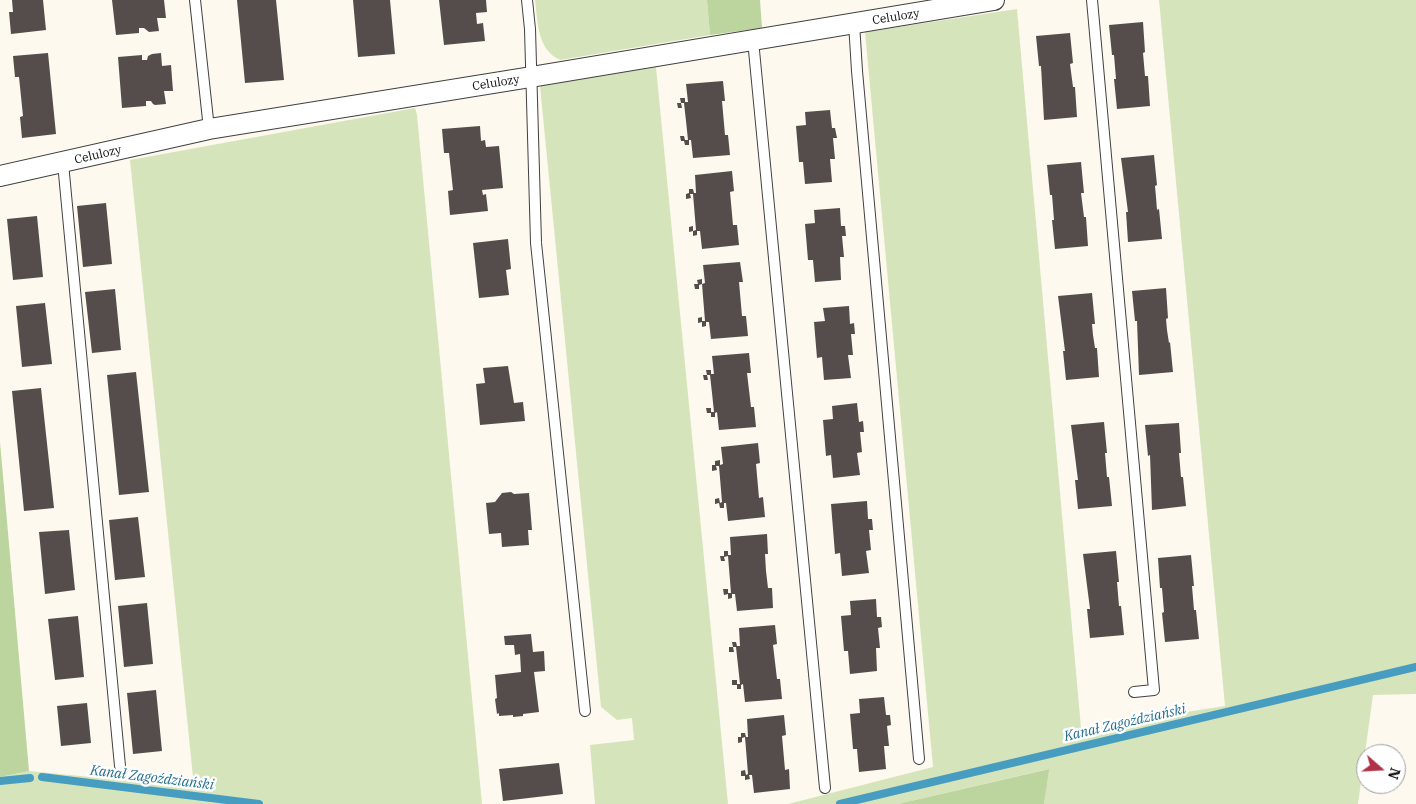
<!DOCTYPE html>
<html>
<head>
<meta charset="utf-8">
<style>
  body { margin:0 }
  #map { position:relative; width:1416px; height:804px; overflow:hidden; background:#fdf9ef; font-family:"IBM Plex Serif",serif }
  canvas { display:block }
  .north { position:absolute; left:1356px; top:744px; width:50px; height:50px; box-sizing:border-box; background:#fff; border:1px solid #9e9e9e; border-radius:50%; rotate:109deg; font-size:14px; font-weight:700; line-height:20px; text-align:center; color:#0d0d0d }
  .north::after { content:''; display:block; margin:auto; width:18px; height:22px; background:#af3347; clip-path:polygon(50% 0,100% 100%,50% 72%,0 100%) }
</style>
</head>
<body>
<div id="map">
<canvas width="1416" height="804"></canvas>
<div class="north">N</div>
</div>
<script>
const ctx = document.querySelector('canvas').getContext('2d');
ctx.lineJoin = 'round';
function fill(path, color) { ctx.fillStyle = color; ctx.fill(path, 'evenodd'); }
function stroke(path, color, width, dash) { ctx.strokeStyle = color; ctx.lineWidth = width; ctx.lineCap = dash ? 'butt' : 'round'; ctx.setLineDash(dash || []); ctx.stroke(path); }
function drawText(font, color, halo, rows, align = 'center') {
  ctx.font = font + ' "IBM Plex Serif",serif'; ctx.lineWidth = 5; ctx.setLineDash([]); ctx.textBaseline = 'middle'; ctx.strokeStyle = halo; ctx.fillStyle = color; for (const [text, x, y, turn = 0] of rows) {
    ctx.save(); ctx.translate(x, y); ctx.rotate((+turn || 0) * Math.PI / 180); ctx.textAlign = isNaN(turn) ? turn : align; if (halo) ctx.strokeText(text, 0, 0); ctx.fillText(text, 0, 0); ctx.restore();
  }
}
const green = new Path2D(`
  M535 0H707L710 35 560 60C537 49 538 23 535 0Z
  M1159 0H1416V694L1373 695 1358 804H1044L1048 769 898 804H788L933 767 865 32 1017 9 1081 728 1225 706Z
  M656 67 728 804H595L590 745 634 740 632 718 617 720 601 707 540 86Z
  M415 108 417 115 482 804H0V777L29 771 194 787 130 160Z`);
const forest = new Path2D(`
  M707 0H760L762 28 710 35Z
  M0 442 29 771 0 777Z
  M1049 769 1044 804H898Z`);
const stream = new Path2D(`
  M42 777 259 804
  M0 781 30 778
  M840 804 1416 667`);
const building = new Path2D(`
  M12 0H43L46 30 11 34 9 12H13Z
  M112 0H164L166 18H157L159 31 149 32 144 28H139V33L116 35Z
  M237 0H276L284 80 245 83Z
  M353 0H390L395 54 358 57Z
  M439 0H486L487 12 476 13 477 24 483 23 485 41 444 45Z
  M1143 22 1145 52 1143 53 1145 76H1148L1150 106 1117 109 1114 79H1116L1114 55H1112L1109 25Z
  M1070 33 1073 63 1070 64 1073 87H1075L1077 117 1044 120 1041 66H1039L1036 36Z
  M48 53 56 134 22 138 20 117 23 116 19 77H15L13 56Z
  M161 53 162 66 171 65 173 91H164L166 104 155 105 153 104 151 101H146V106L122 108 118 57 142 55V60H147L148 56 152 54Z
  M723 81 725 101H722L725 135H728L730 155 693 158 691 140H689V145H685L684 141H681L680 136H684L685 140H688L686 121 684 103H681L682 108H678L677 103H681L680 98H685V102H688L686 84Z
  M830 110 832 128H835L837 138H833L835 159H830L832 182 805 184 803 162H799L796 126 806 125 805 112Z
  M480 126 481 141 485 140 486 147 499 146 503 188 482 190 483 195 486 194 488 211 450 215 448 191 453 190 449 153H444L442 129Z
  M1154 155 1157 185 1155 186 1156 197 1157 210 1159 209 1162 239 1128 242 1126 212H1128L1121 158Z
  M1081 162 1084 193H1081L1084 217H1086L1088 246 1055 249 1052 220H1054L1053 207 1052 195H1050L1047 165Z
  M732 171 734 191 730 192 733 225H737L739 245 702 249 700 231H697V235L693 236V231L689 232V227L693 226V231L696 230 693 194H690L691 198 686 199V194L689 193V189H693L694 193H696L695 175Z
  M106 203 112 264 83 267 77 206Z
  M840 208 841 226H845L846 236H842L844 257H840L841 280 815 282 813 260H808L805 224 815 223 814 210Z
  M37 216 43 277 13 280 7 219Z
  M508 239 511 269 506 270 509 295 479 298 473 243Z
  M740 262 743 282H739L742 316H746L748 336 711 339 709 322H706V326L702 327V322L698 323V318L702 317V321H705L702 284 699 285V289H695L694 284H698L697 280 702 279V284L705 283 703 265Z
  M1166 288 1168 318 1166 319 1167 330 1169 343 1170 342 1173 372 1139 375 1137 321H1135L1132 291Z
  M115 289 121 350 92 353 85 292Z
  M1092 293 1095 324H1092L1093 335 1095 348H1097L1099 377 1066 380 1063 351H1065L1058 296Z
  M45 303 52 364 22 367 16 306Z
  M849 306 850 324 854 323 855 334H851L853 355H848L851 378 824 380 822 357 817 358 814 322 825 321 823 308Z
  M749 353 751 373H747L751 407H754L756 427 719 430 717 412 715 413V417H711V413H707L706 408H711V412H714L712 393 710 375H707L708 380H704L703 375H707L706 370H711V374H714L712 356Z
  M508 366 514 403 523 402 525 421 480 425 476 384 485 383 483 368Z
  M136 372 149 492 119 495 107 375Z
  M41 388 54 508 24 511 12 391Z
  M857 403 859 422 863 421 864 432H860L862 452 857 453 860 475 833 478 831 455 826 456 823 420 833 419 832 406Z
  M1104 422 1107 453H1105L1107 477H1109L1112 506 1078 509 1075 480H1078L1071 425Z
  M1179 423 1181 453H1179L1181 477H1183L1186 506 1152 510 1150 455 1148 456 1145 425Z
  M758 443 760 463 756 464 759 498 763 497 765 517 728 521 726 503H724V508H720L719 503 715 504V499L719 498 720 503 722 502 719 466H716L717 470 712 471V465H715V461L720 460V465L723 464 721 447Z
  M511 492 514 494 529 493 532 530H528L529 545 502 547 501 533 489 534 486 503 495 502 502 493Z
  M867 501 868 519H872L873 530H869L871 550 866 551 869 573 842 576 840 553 835 554 831 504Z
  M138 517 145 577 115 580 109 520Z
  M69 530 75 590 45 594 39 532Z
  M767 534 768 554H765L766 571 768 588H772L773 608 737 611 735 594H732V598L728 599V594L724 595 723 589H728V593H731L728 556 724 557 725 561H721L720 556H724V551H728V555H731L730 537Z
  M1116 551 1119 582H1117L1119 606H1121L1124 635 1090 638 1087 609H1090L1083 554Z
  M1191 555 1194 586H1192L1194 610H1196L1199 639 1165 642 1162 613 1164 612 1162 588H1160L1158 558Z
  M876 599 877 617H881L882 627 878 628 880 648H876L877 671 850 674 848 651H844L841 616 851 615 850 601Z
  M147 603 153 664 124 667 118 606Z
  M78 616 84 677 55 680 48 619Z
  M775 625 777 644 773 645 777 679H780L782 699 745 702 743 684 741 685V689H737V685H732V680H737V684H740L736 647H733L734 652H729V647H733L732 642H736L737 646H740L739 628Z
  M531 634 533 652 544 651 545 671 534 672 539 712 523 714V716L513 717V715L499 716V713L497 714 495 699 497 698 495 675 521 672 520 654 515 655 514 645H505L504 636Z
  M156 690 162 751 133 754 127 693Z
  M884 697 886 715H890L891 725 887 726 889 746H884L886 769 859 772 857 749H853L850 714 860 713 859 699Z
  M87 703 91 743 61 746 57 706Z
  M784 715 786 735 782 736 785 770 789 769 790 789 754 793 752 775H749L750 779 745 780V776H741V771L745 770 746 775 748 774 745 737 742 738V742L738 743V737H741V733H745L746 737H748L747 719Z
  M559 763 563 794 503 801 499 769Z`);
const service = new Path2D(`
  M195 0 209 129
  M527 0 530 29 536 243 585 711
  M1092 0 1154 690 1134 692
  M854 23 857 71 919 759
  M753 40 825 788
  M63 163 120 766`);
const minor = new Path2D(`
  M0 176 209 129 531 77 994 0`);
const streetNames = [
  ["Celulozy",896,17,-9],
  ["Celulozy",496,83,-9],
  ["Celulozy",98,155,-13]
];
const waterNames = [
  ["Kanał Zagoździański",1125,723,-13],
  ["Kanał Zagoździański",152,778,7]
];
fill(green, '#d6e4bc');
fill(forest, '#bcd49d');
stroke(stream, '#479dbf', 8);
fill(building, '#554d4b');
stroke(service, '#404040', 12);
stroke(minor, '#404040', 22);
stroke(service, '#fff', 10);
stroke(minor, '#fff', 20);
drawText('12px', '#0d0d0d', '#fff', streetNames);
drawText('italic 14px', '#236f92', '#fff', waterNames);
</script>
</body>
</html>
